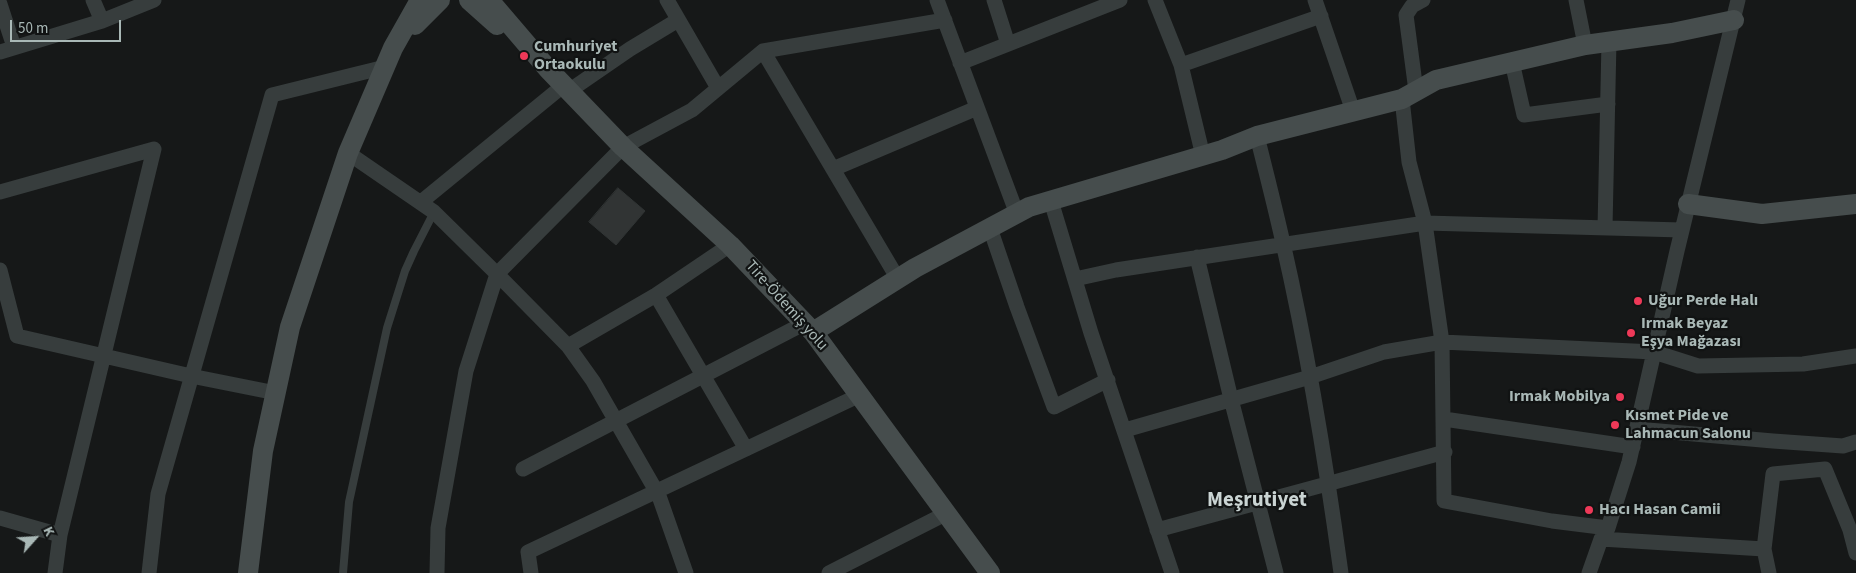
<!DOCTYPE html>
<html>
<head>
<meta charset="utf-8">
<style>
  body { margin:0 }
  #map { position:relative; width:1856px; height:573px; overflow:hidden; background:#161818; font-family:"Source Sans 3",sans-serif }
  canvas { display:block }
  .north { position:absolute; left:10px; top:513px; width:50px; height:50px; -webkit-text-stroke:4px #111313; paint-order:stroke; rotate:64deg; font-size:14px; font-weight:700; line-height:20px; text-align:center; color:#a9b8b6 }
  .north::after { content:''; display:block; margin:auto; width:18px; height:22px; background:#a9b8b6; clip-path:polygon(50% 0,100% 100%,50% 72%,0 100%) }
  .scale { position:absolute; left:10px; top:20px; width:111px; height:22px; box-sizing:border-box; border:2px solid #a9b8b6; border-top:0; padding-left:6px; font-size:15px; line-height:18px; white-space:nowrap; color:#a9b8b6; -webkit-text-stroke:4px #111313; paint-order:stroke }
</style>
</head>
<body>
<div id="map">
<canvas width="1856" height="573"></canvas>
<div class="north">K</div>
<div class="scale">50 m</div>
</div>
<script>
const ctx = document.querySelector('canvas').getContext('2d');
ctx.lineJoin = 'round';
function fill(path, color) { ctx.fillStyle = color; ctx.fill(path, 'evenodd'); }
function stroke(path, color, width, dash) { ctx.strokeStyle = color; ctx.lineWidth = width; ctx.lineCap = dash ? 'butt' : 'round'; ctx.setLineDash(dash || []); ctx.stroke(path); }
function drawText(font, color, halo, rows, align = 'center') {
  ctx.font = font + ' "Source Sans 3",sans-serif'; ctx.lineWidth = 4.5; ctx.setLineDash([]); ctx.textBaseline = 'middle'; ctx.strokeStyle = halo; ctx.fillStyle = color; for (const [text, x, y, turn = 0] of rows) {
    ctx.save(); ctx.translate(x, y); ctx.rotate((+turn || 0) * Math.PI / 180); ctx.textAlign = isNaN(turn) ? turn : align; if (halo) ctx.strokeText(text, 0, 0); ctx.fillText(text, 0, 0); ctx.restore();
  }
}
const building = new Path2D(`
  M618 188 645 211 616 245 589 222Z`);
const lane = new Path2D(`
  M343 573 349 502 387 328 405 271 414 251 434 212`);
const street = new Path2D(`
  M93 0 102 21
  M667 0 718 88
  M937 0 1017 214
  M994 0 1008 44
  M1155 0 1181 65
  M1315 0 1353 111
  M1576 0 1585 45
  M0 4 14 47
  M763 51 898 279
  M0 52 102 21 154 0
  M1512 62 1524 115 1608 104
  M960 63 1120 0
  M569 91 630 49 678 20
  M1416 91 1406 15 1412 6 1423 0
  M1402 99 1409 162 1425 223 1442 342 1444 501 1552 521 1608 528
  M1257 136C1266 172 1275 207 1283 243 1308 352 1326 463 1341 573
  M348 153 434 212 497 274 568 346 593 381 659 496 686 573
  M1203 156 1181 65 1321 16
  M833 169 977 108
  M0 192 154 149 60 535
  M1051 201 1091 333 1172 573
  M421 202 564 85
  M990 228 1017 307 1054 407 1108 380
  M1605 228 1609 41
  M1197 257 1231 399 1276 573
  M0 270 17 336 191 376 276 393
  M1075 279 1116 270 1425 223 1682 230
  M656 295 746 449
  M568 346 656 295 730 245
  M1444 419 1633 447
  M1637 429 1773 441 1843 446 1856 442
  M1125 430 1310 377 1384 352 1442 342 1654 352 1698 366 1803 364 1856 356
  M523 469 805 323
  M0 518 60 535 55 573
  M1157 530 1445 452
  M1601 539 1764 549
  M149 573 158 494 272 95 385 67
  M437 573 438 528 466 371 497 274 623 147 692 110 763 51 945 20
  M531 573 528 552 860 395
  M829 573 947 513
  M1589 573 1601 539 1608 528 1629 462 1677 251 1738 0
  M1769 573 1764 549 1773 474 1825 469 1850 530 1856 553`);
const secondary = new Path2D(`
  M469 0 497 25
  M489 0 548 69 623 147 730 245 813 332 990 573
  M415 25 440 0
  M1688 204 1762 214 1856 204
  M813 332 915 268 1029 207 1222 150 1257 136 1402 99 1436 80 1585 45 1672 33 1734 20
  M248 573 263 451 290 327 348 153 393 48 420 0`);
const markers = [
  [524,56,5,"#ee3958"],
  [1638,301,5,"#ee3958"],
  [1631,333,5,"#ee3958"],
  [1620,397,5,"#ee3958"],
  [1615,425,5,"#ee3958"],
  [1589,510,5,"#ee3958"]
];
const poiNames = [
  ["Cumhuriyet",534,47],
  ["Ortaokulu",534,65],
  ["Uğur Perde Halı",1648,301],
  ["Irmak Beyaz",1641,324],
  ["Eşya Mağazası",1641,342],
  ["Irmak Mobilya",1610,397,"right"],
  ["Kısmet Pide ve",1625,416],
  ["Lahmacun Salonu",1625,434],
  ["Hacı Hasan Camii",1599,510]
];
const streetNames = [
  ["Tire-Ödemiş yolu",786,306,48]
];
const districtNames = [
  ["Meşrutiyet",1257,501]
];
fill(building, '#313434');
stroke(building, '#303434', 1);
stroke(lane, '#373d3d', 8);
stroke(street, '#373d3d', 15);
stroke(secondary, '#464d4d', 20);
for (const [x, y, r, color] of markers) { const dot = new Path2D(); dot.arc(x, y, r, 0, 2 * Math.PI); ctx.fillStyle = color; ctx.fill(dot); stroke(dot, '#111313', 2); }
drawText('bold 16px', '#a9b8b6', '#111313', poiNames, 'left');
drawText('16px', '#a9b8b6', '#111313', streetNames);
drawText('bold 21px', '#cad4d3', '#111313', districtNames);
</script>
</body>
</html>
